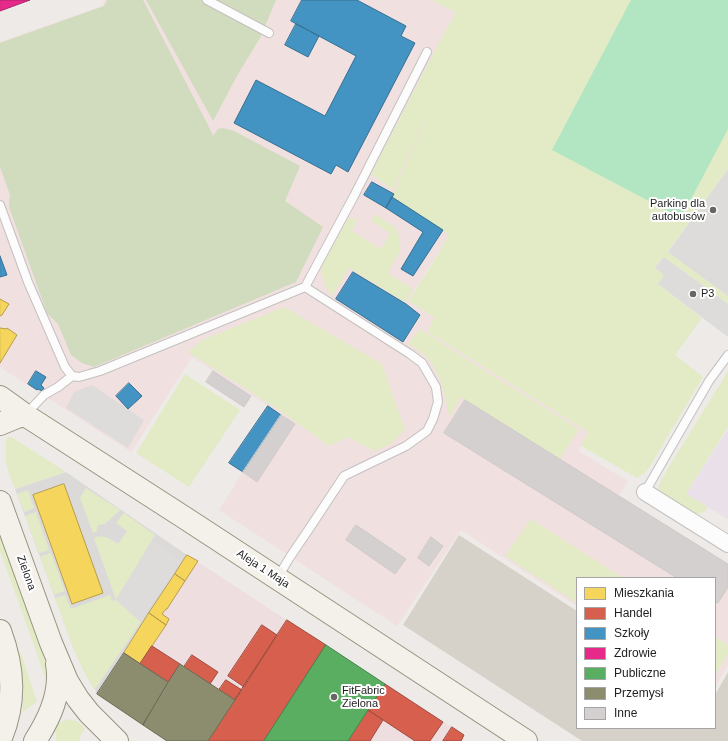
<!DOCTYPE html>
<html>
<head>
<meta charset="utf-8">
<style>
  body { margin:0 }
  #map { position:relative; width:728px; height:741px; overflow:hidden; background:#edeae8; font-family:Arial,sans-serif }
  canvas { display:block }
  .legend { position:absolute; left:576px; top:577px; width:140px; height:152px; box-sizing:border-box; background:#fff; border:1px solid #a5a5a5; margin:0; padding:5px 7px; list-style:none; font-size:12px; color:#1f1f1f }
  .legend li { display:flex; align-items:center; gap:8px; height:20px }
  .legend b { width:20px; border:1px solid #a5a5a5 }
</style>
</head>
<body>
<div id="map">
<canvas width="728" height="741"></canvas>
<ul class="legend">
<li><b style="height:11px;background:#f6d55c"></b>Mieszkania</li>
<li><b style="height:11px;background:#d6604d"></b>Handel</li>
<li><b style="height:11px;background:#4393c3"></b>Szkoły</li>
<li><b style="height:11px;background:#e7298a"></b>Zdrowie</li>
<li><b style="height:11px;background:#5aae61"></b>Publiczne</li>
<li><b style="height:11px;background:#8c8c6e"></b>Przemysł</li>
<li><b style="height:11px;background:#d4d0cf"></b>Inne</li>
</ul>
</div>
<script>
const ctx = document.querySelector('canvas').getContext('2d');
ctx.lineJoin = 'round';
function fill(path, color) { ctx.fillStyle = color; ctx.fill(path, 'evenodd'); }
function stroke(path, color, width, dash) { ctx.strokeStyle = color; ctx.lineWidth = width; ctx.lineCap = dash ? 'butt' : 'round'; ctx.setLineDash(dash || []); ctx.stroke(path); }
function drawText(font, color, halo, rows, align = 'center') {
  ctx.font = font + ' Arial,sans-serif'; ctx.lineWidth = 4; ctx.setLineDash([]); ctx.textBaseline = 'middle'; ctx.strokeStyle = halo; ctx.fillStyle = color; for (const [text, x, y, turn = 0] of rows) {
    ctx.save(); ctx.translate(x, y); ctx.rotate((+turn || 0) * Math.PI / 180); ctx.textAlign = isNaN(turn) ? turn : align; if (halo) ctx.strokeText(text, 0, 0); ctx.fillText(text, 0, 0); ctx.restore();
  }
}
const residential = new Path2D(`
  M66 472 187 555 97 694 55 598 15 489Z`);
const commercial = new Path2D(`
  M187 555 464 735 461 741H167L97 694Z`);
const industrial = new Path2D(`
  M728 429V519L686 494Z`);
const military = new Path2D(`
  M105 0H436L470 19 449 235 408 301 434 317 428 332 589 432 578 451 628 481 619 495 728 564V665L715 688V578H577V606L461 530 397 626 219 510 243 472 257 482 295 425 268 406 192 357 131 452 0 367V42L102 6Z`);
const construction = new Path2D(`
  M459 535 577 611V728H715V695L728 672V741H582L403 625Z`);
const grass = new Path2D(`
  M432 0H728V169L668 251 728 296V304L664 257 655 268 664 275 658 284 702 318 675 355 703 377 647 471 637 478 581 446 588 432 428 332 434 317 408 301 426 274 449 235 392 197 439 89 393 190 371 174 443 35 456 13Z
  M375 214 395 227 399 236 400 243 399 253 389 270V273L391 275 413 289 405 302 349 268 332 296 327 289 322 276V265L349 217 357 220 352 231 381 249 390 233 371 221Z
  M284 307 382 364 405 430 389 445 374 451 348 437 329 446 279 410 188 352 202 340Z
  M420 329 474 364 579 429 560 459 461 397 449 417C445 396 442 376 428 359 423 353 415 348 408 344Z
  M728 371V427L686 494 708 507C704 513 700 514 694 515 687 511 661 496 659 490 658 487 660 483 661 480Z
  M185 374 240 410 189 487 136 453Z
  M8 437 13 438 66 472 15 489C10 476 4 463 6 449 6 444 5 441 8 437Z
  M86 488 120 510C115 516 110 518 105 524L98 525 96 532 93 533 80 498Z
  M28 490 34 508 24 512 17 494Z
  M36 512 49 550 39 553 25 516Z
  M124 513 155 535 116 600 141 622 95 689H94C76 661 66 629 55 598L65 595 71 609 110 595 112 601 116 600 94 538C104 534 110 539 118 544L127 531 116 523Z
  M531 519 623 578H577V603L505 556Z
  M0 532 45 661 46 679 0 551Z
  M51 553 65 591 54 595 40 557Z
  M715 637 728 645V654L715 675Z
  M21 653 37 702 22 712C25 690 23 675 18 654Z
  M68 719C76 720 81 723 85 729L82 733 79 741H56V726L59 723Z`);
const forest = new Path2D(`
  M107 0H143L209 127 213 136 218 129 223 128 234 131 300 166 285 201 323 227 296 282 94 367 82 363 71 355 58 324 47 313 9 207 10 195 0 167V43L104 6Z
  M146 0H276L260 38 238 74 213 121Z`);
const pitch = new Path2D(`
  M631 0H728V129L681 218 552 150Z`);
const parking = new Path2D(`
  M728 169V296L668 252Z
  M664 257 728 304V337L658 284 664 275 655 268Z
  M92 385 144 420 128 448 66 408 74 392Z
  M152 540 181 560 141 622 116 600Z`);
const homes = new Path2D(`
  M0 299 9 304 2 315 0 316Z
  M0 328 7 329V328L17 335 0 363Z
  M64 484 103 593 72 604 33 495Z
  M187 555 198 561 185 581 175 574Z
  M175 574 185 581 167 609H166L162 614 169 619 166 625 149 613Z
  M149 613 166 625 140 664 124 653Z`);
const shops = new Path2D(`
  M287 620 326 645 264 741H208Z
  M262 625 277 635 244 687 228 676Z
  M152 646 180 664 168 682 140 664Z
  M192 655 218 672 210 684 184 667Z
  M226 680 242 690 235 700 219 690Z
  M385 684 443 722 430 741H415L368 710Z
  M368 710 383 720 370 741H348Z
  M452 727 464 735 461 741H443Z`);
const schools = new Path2D(`
  M302 0H357L406 26 401 36 415 43 348 172 336 165 331 174 234 123 256 80 325 116 356 56 291 21Z
  M296 24 319 36 308 57 285 45Z
  M372 182 394 194 386 208 364 195Z
  M392 197 443 230 413 276 401 269 423 232 386 208Z
  M0 256 7 275 0 277Z
  M353 272 406 304 420 315 403 342 336 299Z
  M36 371 46 377 41 385 44 388 42 391 38 389 37 390 28 384Z
  M129 383 142 396 128 409 116 396Z
  M268 406 281 415 243 472 229 463Z`);
const health = new Path2D(`
  M0 0H30L0 11Z`);
const public = new Path2D(`
  M326 645 385 684 348 741H264Z`);
const industry = new Path2D(`
  M124 653 168 682 143 725 97 694Z
  M180 664 235 700 208 741H167L143 725Z`);
const building = new Path2D(`
  M213 371 251 396 244 407 206 382Z
  M465 400 728 564V587L718 603 715 602V578H677L444 433Z
  M281 415 295 424 257 482 243 472Z
  M356 525 406 559 395 574 346 540Z
  M431 537 443 546 429 566 418 558Z`);
const lane = new Path2D(`
  M207 0 269 33
  M0 205 28 282 65 367 72 376 79 377 100 371 305 287 410 354 422 363 436 387 438 402 433 419 427 431 406 446 344 476 309 529 290 557 278 577
  M305 287 354 196 427 52
  M25 415 44 395 58 387 72 376
  M645 492 709 381 728 355`);
const street = new Path2D(`
  M645 492 728 544`);
const secondary = new Path2D(`
  M0 397 25 415 185 518 526 741
  M0 424 17 417 25 415
  M0 502 51 643 67 681 78 699 89 713 117 741
  M0 631C14 669 16 703 0 740
  M35 741C50 718 62 692 57 664`);
const markers = [
  [713,210,4,"#676665"],
  [693,294,4,"#676665"],
  [334,697,4,"#676665"]
];
const poiNames = [
  ["Parking dla",705,204,"right"],
  ["autobusów",705,217,"right"],
  ["P3",701,294],
  ["FitFabric",342,691],
  ["Zielona",342,704]
];
const streetNames = [
  ["Aleja 1 Maja",263,569,33],
  ["Zielona",26,573,70]
];
fill(residential, '#dcdad9');
fill(commercial, '#efdee0');
fill(industrial, '#eae0e9');
fill(military, '#f0e0df');
fill(construction, '#d7d2c9');
fill(grass, '#e3ebc6');
fill(forest, '#d0dcbd');
fill(pitch, '#b2e5c2');
fill(parking, '#dddcdb');
fill(homes, '#f6d55c');
stroke(homes, '#b69e4a', 1);
fill(shops, '#d6604d');
stroke(shops, '#9f4c3f', 1);
fill(schools, '#4393c3');
stroke(schools, '#387092', 1);
fill(health, '#e7298a');
stroke(health, '#ab266a', 1);
fill(public, '#5aae61');
stroke(public, '#48834d', 1);
fill(industry, '#8c8c6e');
stroke(industry, '#6b6b56', 1);
fill(building, '#d4d0cf');
stroke(building, '#d0cbc9', 1);
stroke(lane, '#c3c1c0', 10);
stroke(street, '#c3c1c0', 18);
stroke(secondary, '#98937f', 24);
stroke(lane, '#fcfcfc', 8);
stroke(street, '#fcfcfc', 16);
stroke(secondary, '#f4f1eb', 22);
for (const [x, y, r, color] of markers) { const dot = new Path2D(); dot.arc(x, y, r, 0, 2 * Math.PI); ctx.fillStyle = color; ctx.fill(dot); stroke(dot, '#fff', 1.5); }
drawText('11px', '#1f1f1f', '#fff', poiNames, 'left');
drawText('11px', '#1f1f1f', '#fff', streetNames);
</script>
</body>
</html>
